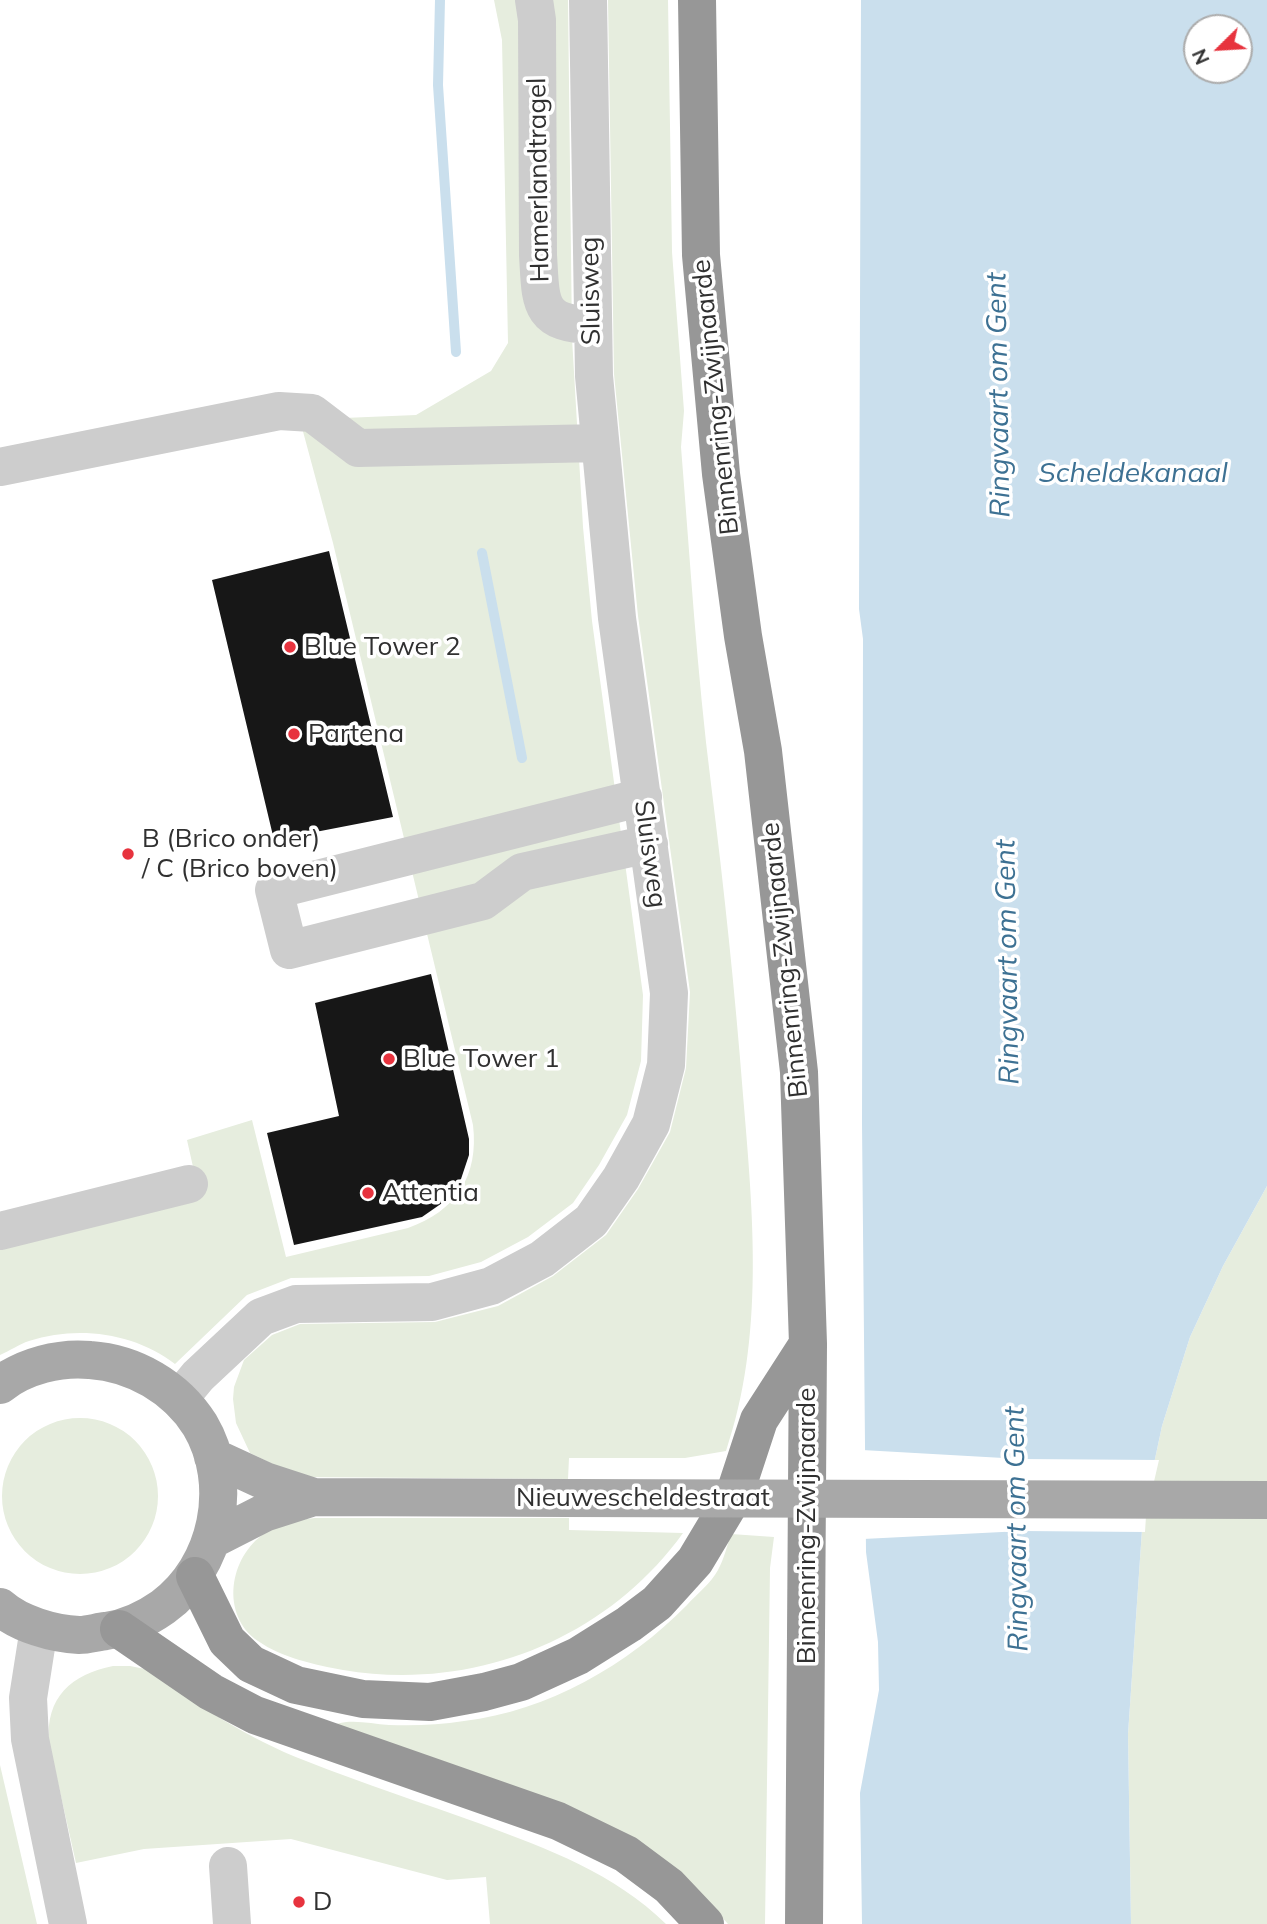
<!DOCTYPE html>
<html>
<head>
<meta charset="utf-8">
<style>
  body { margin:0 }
  #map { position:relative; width:1267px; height:1924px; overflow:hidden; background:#fff; font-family:Mulish,sans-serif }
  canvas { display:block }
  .north { position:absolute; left:1183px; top:14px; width:70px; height:70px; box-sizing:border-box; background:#fff; border:2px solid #acacac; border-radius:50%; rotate:246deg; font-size:19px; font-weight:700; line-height:28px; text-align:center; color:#303030 }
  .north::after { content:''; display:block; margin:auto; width:24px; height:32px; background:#e7333e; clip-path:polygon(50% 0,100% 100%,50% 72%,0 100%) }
</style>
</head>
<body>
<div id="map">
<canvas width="1267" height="1924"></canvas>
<div class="north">N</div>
</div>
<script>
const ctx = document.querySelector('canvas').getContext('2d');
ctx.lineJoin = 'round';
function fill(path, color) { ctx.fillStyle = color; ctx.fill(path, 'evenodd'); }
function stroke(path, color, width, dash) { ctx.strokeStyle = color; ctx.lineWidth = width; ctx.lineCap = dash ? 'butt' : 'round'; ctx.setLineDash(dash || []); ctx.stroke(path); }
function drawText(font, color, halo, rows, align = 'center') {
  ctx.font = font + ' Mulish,sans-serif'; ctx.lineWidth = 7; ctx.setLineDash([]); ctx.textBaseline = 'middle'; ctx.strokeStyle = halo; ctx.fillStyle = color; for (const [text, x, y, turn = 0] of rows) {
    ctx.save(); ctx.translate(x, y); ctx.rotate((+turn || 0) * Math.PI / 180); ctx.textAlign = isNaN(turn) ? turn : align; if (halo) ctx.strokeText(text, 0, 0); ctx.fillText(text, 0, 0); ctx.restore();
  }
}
const green = new Path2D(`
  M494 0H568L572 338 583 527 592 621 643 995 641 1061 627 1115 599 1165 573 1203 528 1237 481 1262 429 1276 291 1278 247 1295 175 1364C135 1333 78 1325 29 1341 19 1344 10 1351 0 1355V1250L200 1198 187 1140 252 1120 286 1257 408 1228C456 1211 479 1176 473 1125L333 543 301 424 344 418 416 415 491 371 508 343 502 40Z
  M608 0H668L672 252 684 411 681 447C690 559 697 673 711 784 724 888 735 991 743 1095 753 1213 765 1337 726 1451L685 1458H569L568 1479 299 1477 250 1453 236 1423 233 1399 234 1387 244 1360 272 1335 300 1324 435 1322 498 1306 553 1276 606 1235 638 1189 670 1132 686 1068 690 992 638 616 614 374Z
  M1267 1186V1924H1131L1128 1734 1143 1515 1162 1426 1190 1337 1223 1266Z
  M2 1496a78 78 0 1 1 156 0a78 78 0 1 1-156 0Z
  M315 1518H569V1530L683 1533C606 1640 473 1692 343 1670 316 1665 282 1658 258 1641 220 1615 229 1557 265 1533 280 1523 298 1520 315 1518Z
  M731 1534 774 1537 770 1568 765 1924H728L681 1872 336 1724C354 1719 371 1724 389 1725 414 1726 439 1725 464 1721 548 1711 628 1665 687 1605 697 1594 711 1583 718 1570 724 1559 727 1546 731 1534Z
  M113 1666H130L145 1669C197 1704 248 1739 306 1761 364 1784 423 1803 481 1824 548 1849 614 1873 666 1924H490L486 1877 447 1880 291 1839 144 1849 76 1863 49 1743C45 1697 72 1674 113 1666Z
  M0 1765 37 1924H0Z`);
const water = new Path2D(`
  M861 0H1267V1186L1223 1266 1190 1337 1162 1426 1143 1515 1128 1734 1131 1924H862L860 1793 879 1690 878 1642 866 1552 862 1123 863 639 859 609ZM1197 28H1239V70H1197Z`);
const pier = new Path2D(`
  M862 1450 1021 1459 1159 1460 1146 1516 1145 1532 1022 1531 863 1539Z`);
const stream = new Path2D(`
  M440 0 438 85 456 352
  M482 553 522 758`);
const building = new Path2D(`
  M329 551 393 817 274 840 212 580Z
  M431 974 469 1139V1155L461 1179 445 1201 422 1217 294 1245 267 1133 339 1116 315 1003Z`);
const minor = new Path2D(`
  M534 0 537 20 538 255C541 301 537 324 592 325
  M0 467 279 411 312 413 358 448 600 443
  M643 797 274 890 289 950 483 901 522 872 649 844
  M0 1231 189 1184
  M179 1399 198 1376 261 1317 296 1304 432 1302 491 1286 542 1259 591 1221 621 1178 651 1124 666 1065 669 993 617 618 594 376 588 0
  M39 1628 28 1698 30 1739 68 1924
  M228 1866 232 1924`);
const major = new Path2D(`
  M0 1385C24 1366 60 1357 90 1360 134 1363 176 1387 200 1425 235 1484 218 1567 163 1607 146 1619 127 1628 106 1631 97 1632 88 1635 79 1635 54 1634 19 1624 0 1607
  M213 1457 265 1481 314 1497 569 1498
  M213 1539 264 1513 314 1497`);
const highway = new Path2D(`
  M697 0 701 255 721 474 743 636 763 751 799 1072 808 1344 804 1924
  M195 1576 227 1641 251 1664 296 1685 363 1699 430 1702 484 1692 521 1682 578 1656 629 1624 657 1603 695 1561 734 1496 759 1420 808 1344
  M119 1629 211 1692 255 1715 558 1821 626 1854 669 1886 705 1924`);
const majorBridge = new Path2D(`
  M569 1498 1267 1500`);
const markers = [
  [290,647,7,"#e7333e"],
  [294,734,7,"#e7333e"],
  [128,854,7,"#e7333e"],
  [389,1059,7,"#e7333e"],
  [368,1193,7,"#e7333e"],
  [299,1902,7,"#e7333e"]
];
const streetNames = [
  ["Hamerlandtragel",539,180,-91],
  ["Sluisweg",591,291,-91],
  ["Binnenring-Zwijnaarde",716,397,-96],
  ["Sluisweg",650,854,82],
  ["Binnenring-Zwijnaarde",785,960,-96],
  ["Nieuwescheldestraat",643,1498],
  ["Binnenring-Zwijnaarde",807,1526,-90]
];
const poiNames = [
  ["Blue Tower 2",304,647],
  ["Partena",308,734],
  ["B (Brico onder)",142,839],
  ["/ C (Brico boven)",142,869],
  ["Blue Tower 1",403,1059],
  ["Attentia",382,1193],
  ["D",313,1902]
];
const waterNames = [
  ["Ringvaart om Gent",999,395,-91],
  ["Scheldekanaal",1133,474],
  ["Ringvaart om Gent",1008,962,-91],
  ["Ringvaart om Gent",1017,1529,-91]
];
fill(green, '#e6edde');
fill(water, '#cadfed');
fill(pier, '#fff');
stroke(stream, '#cadfed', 10);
fill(building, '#171717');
stroke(minor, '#cdcdcd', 38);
stroke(major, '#a8a8a8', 38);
stroke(highway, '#979797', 38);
stroke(majorBridge, '#a8a8a8', 38);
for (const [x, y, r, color] of markers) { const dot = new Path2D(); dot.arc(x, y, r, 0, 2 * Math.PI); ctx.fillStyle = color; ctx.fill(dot); stroke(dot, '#fff', 2.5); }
drawText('26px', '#303030', '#fff', streetNames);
drawText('26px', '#303030', '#fff', poiNames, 'left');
drawText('italic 28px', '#3d7193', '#fff', waterNames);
</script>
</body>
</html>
